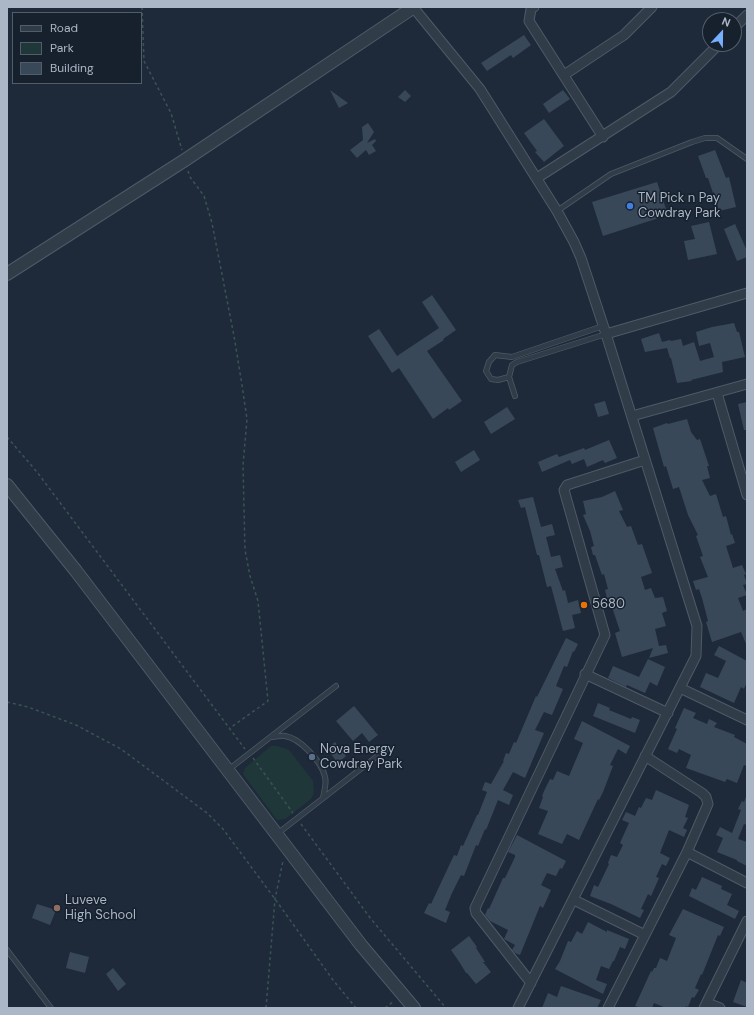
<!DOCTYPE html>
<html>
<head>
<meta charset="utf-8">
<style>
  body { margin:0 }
  #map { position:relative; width:754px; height:1015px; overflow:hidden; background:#1e2a39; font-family:"DM Sans",sans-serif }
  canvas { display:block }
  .frame { position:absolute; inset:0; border:8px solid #abb6c6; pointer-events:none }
  .legend { position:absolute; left:12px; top:12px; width:130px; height:72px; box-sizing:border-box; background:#17212d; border:1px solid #525d6a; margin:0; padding:5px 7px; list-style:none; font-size:12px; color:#abb6c6 }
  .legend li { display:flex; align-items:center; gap:8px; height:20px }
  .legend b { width:20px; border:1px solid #525d6a }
  .north { position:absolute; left:702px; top:12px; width:40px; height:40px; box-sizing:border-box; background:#17212d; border:1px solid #525d6a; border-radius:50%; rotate:22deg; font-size:11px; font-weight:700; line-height:16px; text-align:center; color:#abb6c6 }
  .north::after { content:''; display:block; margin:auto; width:14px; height:18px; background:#77afff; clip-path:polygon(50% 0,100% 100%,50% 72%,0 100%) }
</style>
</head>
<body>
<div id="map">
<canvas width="754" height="1015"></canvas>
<div class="frame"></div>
<ul class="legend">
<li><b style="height:5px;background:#313c49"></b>Road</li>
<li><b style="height:11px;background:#20373a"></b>Park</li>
<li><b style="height:11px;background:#394859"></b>Building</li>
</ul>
<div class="north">N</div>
</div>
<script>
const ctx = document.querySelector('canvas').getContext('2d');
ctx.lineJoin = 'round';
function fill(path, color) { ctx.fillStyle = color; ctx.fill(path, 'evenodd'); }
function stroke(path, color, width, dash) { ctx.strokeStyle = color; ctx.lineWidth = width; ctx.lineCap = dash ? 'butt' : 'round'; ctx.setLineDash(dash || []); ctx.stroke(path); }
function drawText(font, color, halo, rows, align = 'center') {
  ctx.font = font + ' "DM Sans",sans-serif'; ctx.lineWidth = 3; ctx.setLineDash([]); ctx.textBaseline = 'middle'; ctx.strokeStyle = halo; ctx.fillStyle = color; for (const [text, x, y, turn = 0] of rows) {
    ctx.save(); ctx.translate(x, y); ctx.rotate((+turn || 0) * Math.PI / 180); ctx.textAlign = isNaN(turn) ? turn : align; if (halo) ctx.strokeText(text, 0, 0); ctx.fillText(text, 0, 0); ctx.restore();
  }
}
const green = new Path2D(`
  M271 746H277L289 750 313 781 314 793 311 799 285 819 277 820 243 774 245 768Z`);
const building = new Path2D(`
  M524 35 531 45 513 58 511 55 487 71 481 63Z
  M330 90 348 103 339 108Z
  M405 90 411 96 405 102 398 97Z
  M563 90 570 99 549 113 543 104Z
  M544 119 564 146 544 162 535 152 537 151 524 133Z
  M368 123 374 132 367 143 375 139 376 141 372 145 376 151 369 155 366 150 357 158 350 150 363 140 362 127Z
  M715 150 726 178 729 177 736 207 719 211 714 192 713 193 708 178H706L698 156Z
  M657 182 668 215 603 236 592 202Z
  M709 222 717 254 688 260 684 241 695 239 691 226Z
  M735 224 747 251V257L737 261 724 229Z
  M432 295 456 330 443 339 444 340 427 351 462 401 449 410 448 408 433 419 399 368 392 373 368 336 379 329 397 356 439 328 422 302Z
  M734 323 737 332H739L745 357 722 362 723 372 691 380 692 381 677 383 671 358H670L667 348 645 352 641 339 659 333 662 342 670 340 671 341 681 339 683 346 694 342 700 361 714 357 710 343 699 346 696 332 712 327Z
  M605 401 609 414 598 417 594 404Z
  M747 402V430H744L738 404Z
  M507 407 515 419 491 434 484 422Z
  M687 419 691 432 697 440 700 439 709 466H707L710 478 702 480 710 496 716 494 723 517 726 516 731 535 732 534 735 543 726 546 733 568 742 565 746 574 744 575 747 584 743 585 747 595 738 598 743 611 747 609V646L741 632 712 642 706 622 708 621 702 598 699 589 696 590 693 581 708 577 700 557 703 556 696 536 698 535 688 515 679 487 673 489 666 466 664 467 653 428 667 423 668 424Z
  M609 440 617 458 605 463 603 460 587 467 584 459 572 464 570 460 542 472 538 462 557 454 559 457 584 448 585 450Z
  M474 450 480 460 461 472 455 462Z
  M615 491 623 510 619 511 627 527 631 526 638 545 642 544 652 573 641 577 645 590 651 588 655 598 663 597 667 611 662 613 666 626 655 629 659 646 666 645 668 653 649 658 653 648 622 657 615 633 620 631 609 598H607L605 590 608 589 604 574 602 575 595 555H593L591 547 594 546 590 531 583 515 586 514 583 501 602 497Z
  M533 497 541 527 552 524 555 535 546 537 551 557 560 555 563 567 555 569 563 591 565 590 568 603 578 600 581 613 572 615 575 628 563 631 551 586 547 587 539 555H537L525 507 521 508 518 500Z
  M566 638 578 644 574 652 573 651 567 667 564 666 556 686 563 689 552 715 544 712 535 730 544 733 525 778 513 772 503 790 513 795 509 805 498 800 486 830 485 829 478 846 476 845 464 876 461 875 452 893 445 910 450 912 446 923 424 913 429 903 431 904 454 855 457 856 461 845 463 846 477 815H478L487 792 482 790 485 782 491 784 504 761H503L506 753 509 754 514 742 516 743 536 696 537 697Z
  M719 646 747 661V682L744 689 741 687 734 703 700 687 706 673 718 678 726 661 714 655Z
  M648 659 665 667 657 686 650 682 645 693 627 685 626 687 608 678 613 666 639 677Z
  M598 703 610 708 609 710 631 719 632 717 640 720 635 733 593 716Z
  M354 706 378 735 369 742 362 733 353 741 336 721Z
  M684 708 696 713 693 718 707 724 709 719 717 723 714 727 735 735 734 737 747 744V766L744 765 737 783 727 779 725 782 686 768 691 755 679 749 677 753 668 749 677 729 675 728Z
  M582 721 630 746 626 754 618 749 610 765 613 766 603 792 599 800 598 799 579 840 567 834 562 844 538 834 548 811 539 808 543 797 542 796 545 789 550 779 553 780 557 771 569 776 583 743 574 739Z
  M335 742 346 756 338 763 327 749Z
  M656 790 689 805 685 817 688 818 683 828 687 830 684 837 669 830 660 853 670 858 666 866 662 864 656 877 659 878 651 896 648 894 641 909 644 910 640 918 611 904 590 896 594 885 598 887 609 864 608 863 611 855 617 857 623 845 620 843 629 823 622 820 626 812 635 816 639 807 641 808 646 798 652 800Z
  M746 797 747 825 744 824 738 839 747 842V866L737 861V860L717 852 723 838 716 835 720 827 732 833 741 810 738 809 742 801 744 802Z
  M517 835 566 861 562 869 560 868 556 876 547 873 541 885 551 890 543 908 540 906 520 955 515 953 512 950 515 945 504 939 508 930 490 921 485 915 488 908 489 909 503 878H505L515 857V855L508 852Z
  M702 877 722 886 721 889 732 894 727 905 739 911 735 919 689 896 692 888 696 890Z
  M37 904 56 910 50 925 32 918Z
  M683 909 724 927 720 936 718 935 702 975 701 974 695 988 699 990 694 998 692 997 688 1007 686 1006 685 1008H666L654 1003 652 1008H642L635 1006 651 971 652 972 654 968H656L660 958 667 961 676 938 669 935Z
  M588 922 607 932V930L629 939 625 949 620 947 614 961H613L609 969 601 966 596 980 607 984 603 994 555 969 560 961 568 941 571 942 577 931 582 934Z
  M469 936 477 947 476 948 485 962H483L491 972 476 984 467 973H466L460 963 451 950Z
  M70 952 89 957 85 973 66 968Z
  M113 968 126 984 118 991 106 974Z
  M741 980 747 983V1007L733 1002Z
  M561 986 601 1000 597 1008H542L548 993 557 997Z`);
const path = new Path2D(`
  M142 7 144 61 171 113 182 150
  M188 171 190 177 204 196 212 223 234 336 242 385 247 419 243 465 245 550 250 576 258 601 268 701 230 728
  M7 437 37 472 245 749
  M7 702 28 707 76 725 121 749 207 813 223 829 275 899 333 980 356 1008
  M253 758 293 813
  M301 824 371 919 446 1008
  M266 1008 275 899 283 861
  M385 1008 394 1001`);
const service = new Path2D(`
  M557 211 611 174 692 142 705 138H717L747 159
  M603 326 512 357 495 355 489 362 486 371 491 379 498 380 509 377 512 365 517 362 606 334
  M509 377 515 396
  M272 737C276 737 281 735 285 736 300 738 322 762 325 777 327 783 324 792 323 798
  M228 770 336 686
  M277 834 385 750
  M7 950 51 1008`);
const minor = new Path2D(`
  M413 7 480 89 557 211 574 242 581 258 606 334 697 626 696 656 518 1008
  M534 7 531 9 529 21 603 137
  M734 28 747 15
  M564 75 624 35 652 7
  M537 178 671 92 719 44
  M606 334 747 293
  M717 393 747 495
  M632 416 747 384
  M585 674 668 713
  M680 688 747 720
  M687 852 747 883
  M574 900 645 935
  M531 983 476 913 475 908 605 635 564 490 567 485 645 460
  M707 1003 720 1008
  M608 1008 687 852 708 804 706 797 702 793 645 756
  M704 1008 747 921`);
const tertiary = new Path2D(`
  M7 274 185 160 414 7
  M7 485 76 571 361 945 414 1008`);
const markers = [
  [630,206,4,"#3f7fe0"],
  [584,605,4,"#e8710a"],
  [312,757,4,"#5c6f8a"],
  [57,908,4,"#8d6e63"]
];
const poiNames = [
  ["TM Pick n Pay",638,199],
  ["Cowdray Park",638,214],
  ["5680",592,605],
  ["Nova Energy",320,750],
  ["Cowdray Park",320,765],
  ["Luveve",65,901],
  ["High School",65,916]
];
fill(green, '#20373a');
fill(building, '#394859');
stroke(service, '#4f5967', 6);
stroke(minor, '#4f5967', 11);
stroke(tertiary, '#4f5967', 14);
stroke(path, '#3a5354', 1.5, [3, 3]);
stroke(service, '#313c49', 4.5);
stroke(minor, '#313c49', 9);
stroke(tertiary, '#313c49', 12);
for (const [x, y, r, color] of markers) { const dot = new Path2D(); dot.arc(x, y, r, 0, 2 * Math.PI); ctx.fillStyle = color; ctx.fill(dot); stroke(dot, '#17212d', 1.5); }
drawText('13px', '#abb6c6', '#17212d', poiNames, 'left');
</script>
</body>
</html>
